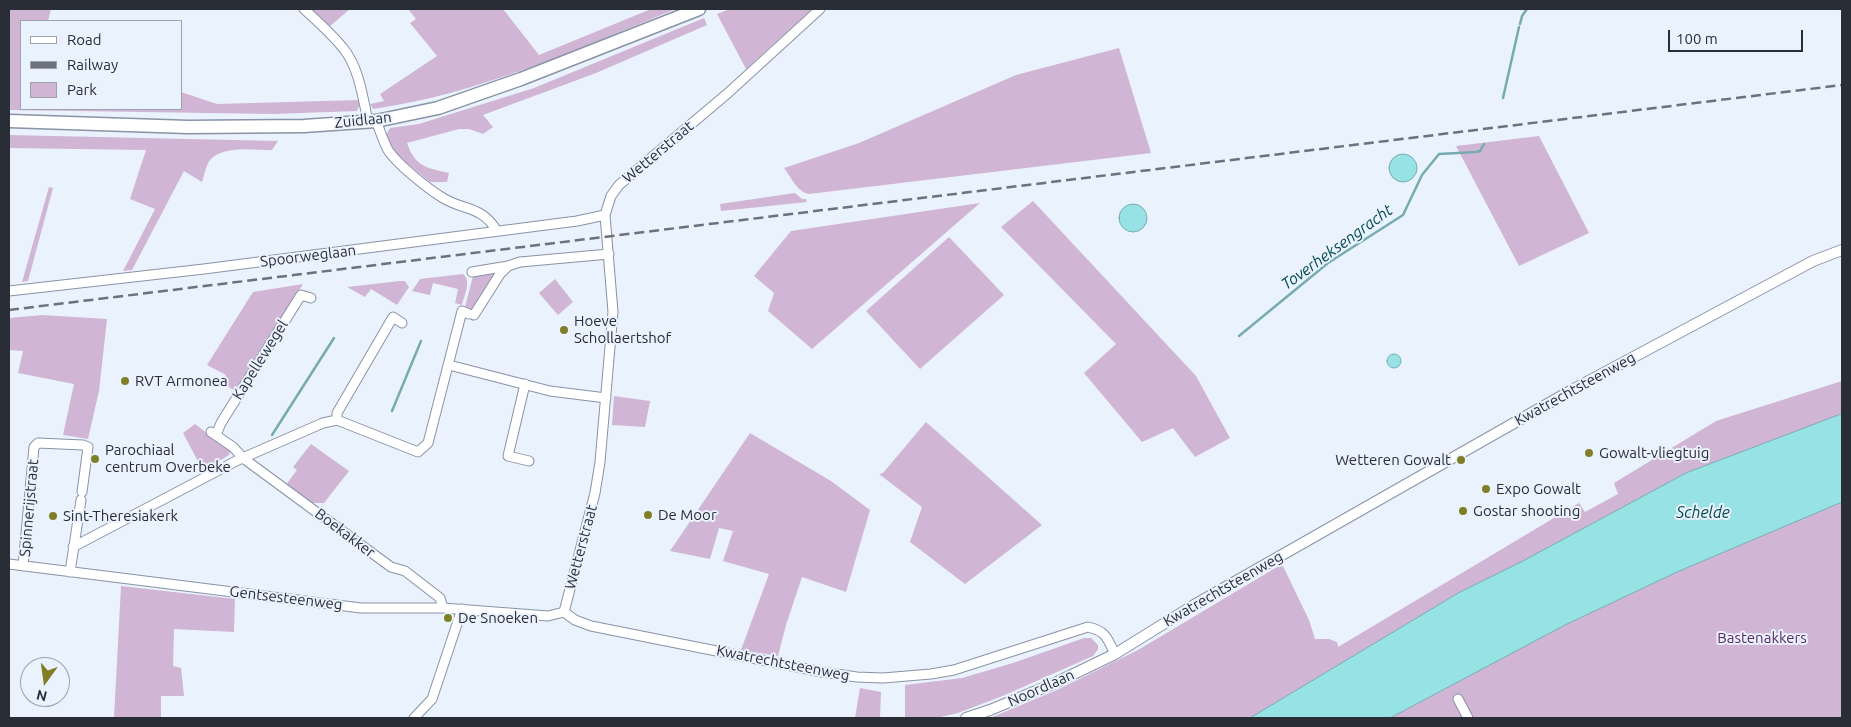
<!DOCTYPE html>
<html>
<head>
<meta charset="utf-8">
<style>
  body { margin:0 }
  #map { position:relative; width:1851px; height:727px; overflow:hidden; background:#eaf2fe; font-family:Ubuntu,sans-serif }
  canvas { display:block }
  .frame { position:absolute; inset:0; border:10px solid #292d35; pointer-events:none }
  .legend { position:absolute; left:20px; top:20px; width:162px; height:90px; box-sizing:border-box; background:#eaf2fe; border:1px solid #9da3ae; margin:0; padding:6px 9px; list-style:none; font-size:15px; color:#292d35 }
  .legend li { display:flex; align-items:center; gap:10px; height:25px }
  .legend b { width:25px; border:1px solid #9da3ae }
  .north { position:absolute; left:20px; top:657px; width:50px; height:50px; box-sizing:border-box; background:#eaf2fe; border:1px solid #9da3ae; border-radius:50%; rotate:194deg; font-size:14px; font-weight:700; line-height:20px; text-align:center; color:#292d35 }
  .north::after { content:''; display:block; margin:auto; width:18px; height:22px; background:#807f27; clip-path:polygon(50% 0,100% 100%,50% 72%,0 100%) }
  .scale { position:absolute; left:1668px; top:30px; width:135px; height:22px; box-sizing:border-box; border:2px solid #292d35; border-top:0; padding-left:6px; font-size:15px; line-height:18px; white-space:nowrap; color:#292d35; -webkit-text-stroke:4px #eaf2fe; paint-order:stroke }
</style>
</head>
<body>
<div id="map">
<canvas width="1851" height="727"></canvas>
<div class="frame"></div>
<ul class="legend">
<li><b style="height:6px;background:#fff"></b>Road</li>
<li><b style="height:6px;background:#6c717b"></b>Railway</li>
<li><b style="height:14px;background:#d0b5d5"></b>Park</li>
</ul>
<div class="north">N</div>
<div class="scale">100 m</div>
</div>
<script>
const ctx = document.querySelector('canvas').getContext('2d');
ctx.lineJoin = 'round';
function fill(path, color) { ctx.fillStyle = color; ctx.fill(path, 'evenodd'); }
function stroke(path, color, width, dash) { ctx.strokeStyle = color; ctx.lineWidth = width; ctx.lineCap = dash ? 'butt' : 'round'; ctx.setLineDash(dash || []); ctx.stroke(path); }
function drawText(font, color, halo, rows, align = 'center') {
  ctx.font = font + ' Ubuntu,sans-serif'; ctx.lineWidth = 4; ctx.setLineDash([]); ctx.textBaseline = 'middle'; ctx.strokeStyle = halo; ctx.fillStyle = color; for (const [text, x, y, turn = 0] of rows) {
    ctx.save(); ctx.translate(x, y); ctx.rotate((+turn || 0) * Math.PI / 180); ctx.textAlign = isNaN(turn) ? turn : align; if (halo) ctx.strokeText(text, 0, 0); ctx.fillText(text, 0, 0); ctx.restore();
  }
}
const green = new Path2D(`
  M9 9H51L48 21H21V109H181V92L217 104 359 100V106L357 111 274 114 9 110Z
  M309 9H350L329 27Z
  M408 9H503L539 55 651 9H676C577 49 479 94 373 109L370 104 384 101 380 94 437 56 410 23 416 19Z
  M730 9H812L746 69 717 14Z
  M704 18 707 25 596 73 483 115 493 127 483 134 469 129H459L407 143C415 166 426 168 449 173L447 182H430L403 160 390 146 386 135 390 128 419 124 534 88Z
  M1119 48 1151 153 809 194C797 192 791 177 784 168L859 143 1016 75Z
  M9 135 278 141 272 150C255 150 223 145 210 160 206 165 204 176 202 182L184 171 132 270 123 271 155 209 130 199 146 150 9 148Z
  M1539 136 1589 233 1519 266 1456 146Z
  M49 187 53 188 28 281 22 282Z
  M795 193 802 199H806L807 202 721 211 720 204Z
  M1033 201 1196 376 1230 438 1195 457 1173 428 1142 442 1084 373 1116 344 1001 227Z
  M980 203 812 349 768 311 774 293 754 276 791 231Z
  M949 237 1004 295 920 369 866 311Z
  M501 269 474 311 465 307 473 276Z
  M463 274C472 281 464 295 462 305L455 303 458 289 433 283 430 295 412 291 420 279Z
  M555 279 573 302 558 315 539 293Z
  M400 281H405L409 287 397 305 371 289 365 297 347 287Z
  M303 284 237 392 222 383 226 375 207 365 253 292Z
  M42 315 107 319 99 391 88 439 63 435 74 384 18 373 23 351 9 350V318Z
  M1842 381V414L1686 473 1521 562 1460 592 1250 718H990L1057 690 1138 650 1282 564 1309 620 1315 639H1329L1337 642 1338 647 1579 503 1585 512 1618 494 1614 483 1716 421Z
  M614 396 650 401 645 427 612 425Z
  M926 422 1042 525 965 584 910 542 922 507 879 474 883 473Z
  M195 424 230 451 229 455 203 471 183 433Z
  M750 433 831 481 870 510 846 592 802 577 786 625 778 656 741 650 769 574 723 561 733 531 719 528 710 559 670 551Z
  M311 444 349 471 324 503H309L285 486 297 470 293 467Z
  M1842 502V718H1390L1565 625 1677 572Z
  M121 586 235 599 234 632 174 629 173 666 181 668 184 696H161V718H114Z
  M1084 638H1091L1098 645V649L1093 656 1005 695 958 713 936 718H905V685L962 678 1013 663Z
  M860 688 881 692 880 718H855Z`);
const water = new Path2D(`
  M1389 168a14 14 0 1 1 28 0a14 14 0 1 1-28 0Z
  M1119 218a14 14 0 1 1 28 0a14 14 0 1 1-28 0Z
  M1387 361a7 7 0 1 1 14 0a7 7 0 1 1-14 0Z
  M1842 414V502L1677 572 1565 625 1390 718H1250L1460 592 1521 562 1686 473Z`);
const stream = new Path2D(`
  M1520 24 1522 16 1527 9
  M1503 98 1519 27
  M1239 336 1328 263 1403 215 1422 175 1439 154 1476 152 1480 151 1484 144
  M392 411 421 341
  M272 435 334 338`);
const minor = new Path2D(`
  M304 9C317 21 331 33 343 48 359 67 363 98 368 122
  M376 121C380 130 383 141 388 150 397 164 428 189 443 198 465 211 482 206 497 231
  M472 272 508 266
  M9 291 204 269 577 221 605 215
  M474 315 500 274 508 266 520 262 609 254
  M449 365 550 391 606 398
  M525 384 508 456 529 461
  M337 420V413L393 317 402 323
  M211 432 233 447 243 458 391 567 405 571 440 598 443 608
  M216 435 221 423 301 295 311 298
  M73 547 238 460 323 423 337 420 418 452 428 443 462 311 469 314
  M9 564 361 608H443L548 616 564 612
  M23 566 34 447 38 443 83 445 88 447 82 492
  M70 572 81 500
  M564 612 595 493 600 462 613 312 605 215 611 196 619 185 728 93 820 9
  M564 612 575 620 591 626 822 672 857 677 883 678 931 674 954 670 1088 627C1106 631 1107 638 1115 654
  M1458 699 1468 718
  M414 718 432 699 462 609`);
const tertiary = new Path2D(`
  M966 718 990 710 1055 683 1115 654 1194 605 1572 390 1813 261 1842 250`);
const secondary = new Path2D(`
  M9 121 188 127 304 126 376 121 438 108 521 79 699 9`);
const rail = new Path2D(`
  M9 310 1842 85`);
const markers = [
  [564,330,5,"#807f27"],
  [125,381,5,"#807f27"],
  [1589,453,5,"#807f27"],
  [95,459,5,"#807f27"],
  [1461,460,5,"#807f27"],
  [1486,489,5,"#807f27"],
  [1463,511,5,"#807f27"],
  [648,515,5,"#807f27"],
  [53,516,5,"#807f27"],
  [448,618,5,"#807f27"]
];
const streetNames = [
  ["Zuidlaan",363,120,-6],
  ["Wetterstraat",658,152,-40],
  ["Spoorweglaan",308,256,-7],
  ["Kapellewegel",260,360,-58],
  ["Kwatrechtsteenweg",1575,389,-29],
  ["Spinnerijstraat",29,508,-85],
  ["Boekakker",345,533,37],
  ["Wetterstraat",581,547,-75],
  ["Kwatrechtsteenweg",1223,589,-30],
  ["Gentsesteenweg",286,598,7],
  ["Kwatrechtsteenweg",783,663,11],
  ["Noordlaan",1041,688,-24]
];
const poiNames = [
  ["Hoeve",574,321],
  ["Schollaertshof",574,338],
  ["RVT Armonea",135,381],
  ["Parochiaal",105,450],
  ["centrum Overbeke",105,467],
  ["Gowalt-vliegtuig",1599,453],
  ["Wetteren Gowalt",1451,460,"right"],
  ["Expo Gowalt",1496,489],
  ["Gostar shooting",1473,511],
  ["De Moor",658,515],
  ["Sint-Theresiakerk",63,516],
  ["De Snoeken",458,618]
];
const parkNames = [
  ["Bastenakkers",1762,638]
];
const waterNames = [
  ["Toverheksengracht",1337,247,-36],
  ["Schelde",1703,513]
];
fill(green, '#d0b5d5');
fill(water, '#97e2e5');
stroke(water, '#76acb0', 1);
stroke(stream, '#76acb0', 2.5);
stroke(minor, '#8893a6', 11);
stroke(tertiary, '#8893a6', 12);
stroke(secondary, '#8893a6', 15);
stroke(minor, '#fff', 9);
stroke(tertiary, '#fff', 10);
stroke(secondary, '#fff', 12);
stroke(rail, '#6c717b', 2.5, [10, 5]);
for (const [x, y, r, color] of markers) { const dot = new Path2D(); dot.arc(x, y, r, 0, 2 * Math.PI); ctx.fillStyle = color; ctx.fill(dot); stroke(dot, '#eaf2fe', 2); }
drawText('15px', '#292d35', '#eaf2fe', streetNames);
drawText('15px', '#292d35', '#eaf2fe', poiNames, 'left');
drawText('15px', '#572a61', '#eaf2fe', parkNames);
drawText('italic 16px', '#024a4d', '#eaf2fe', waterNames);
</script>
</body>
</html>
